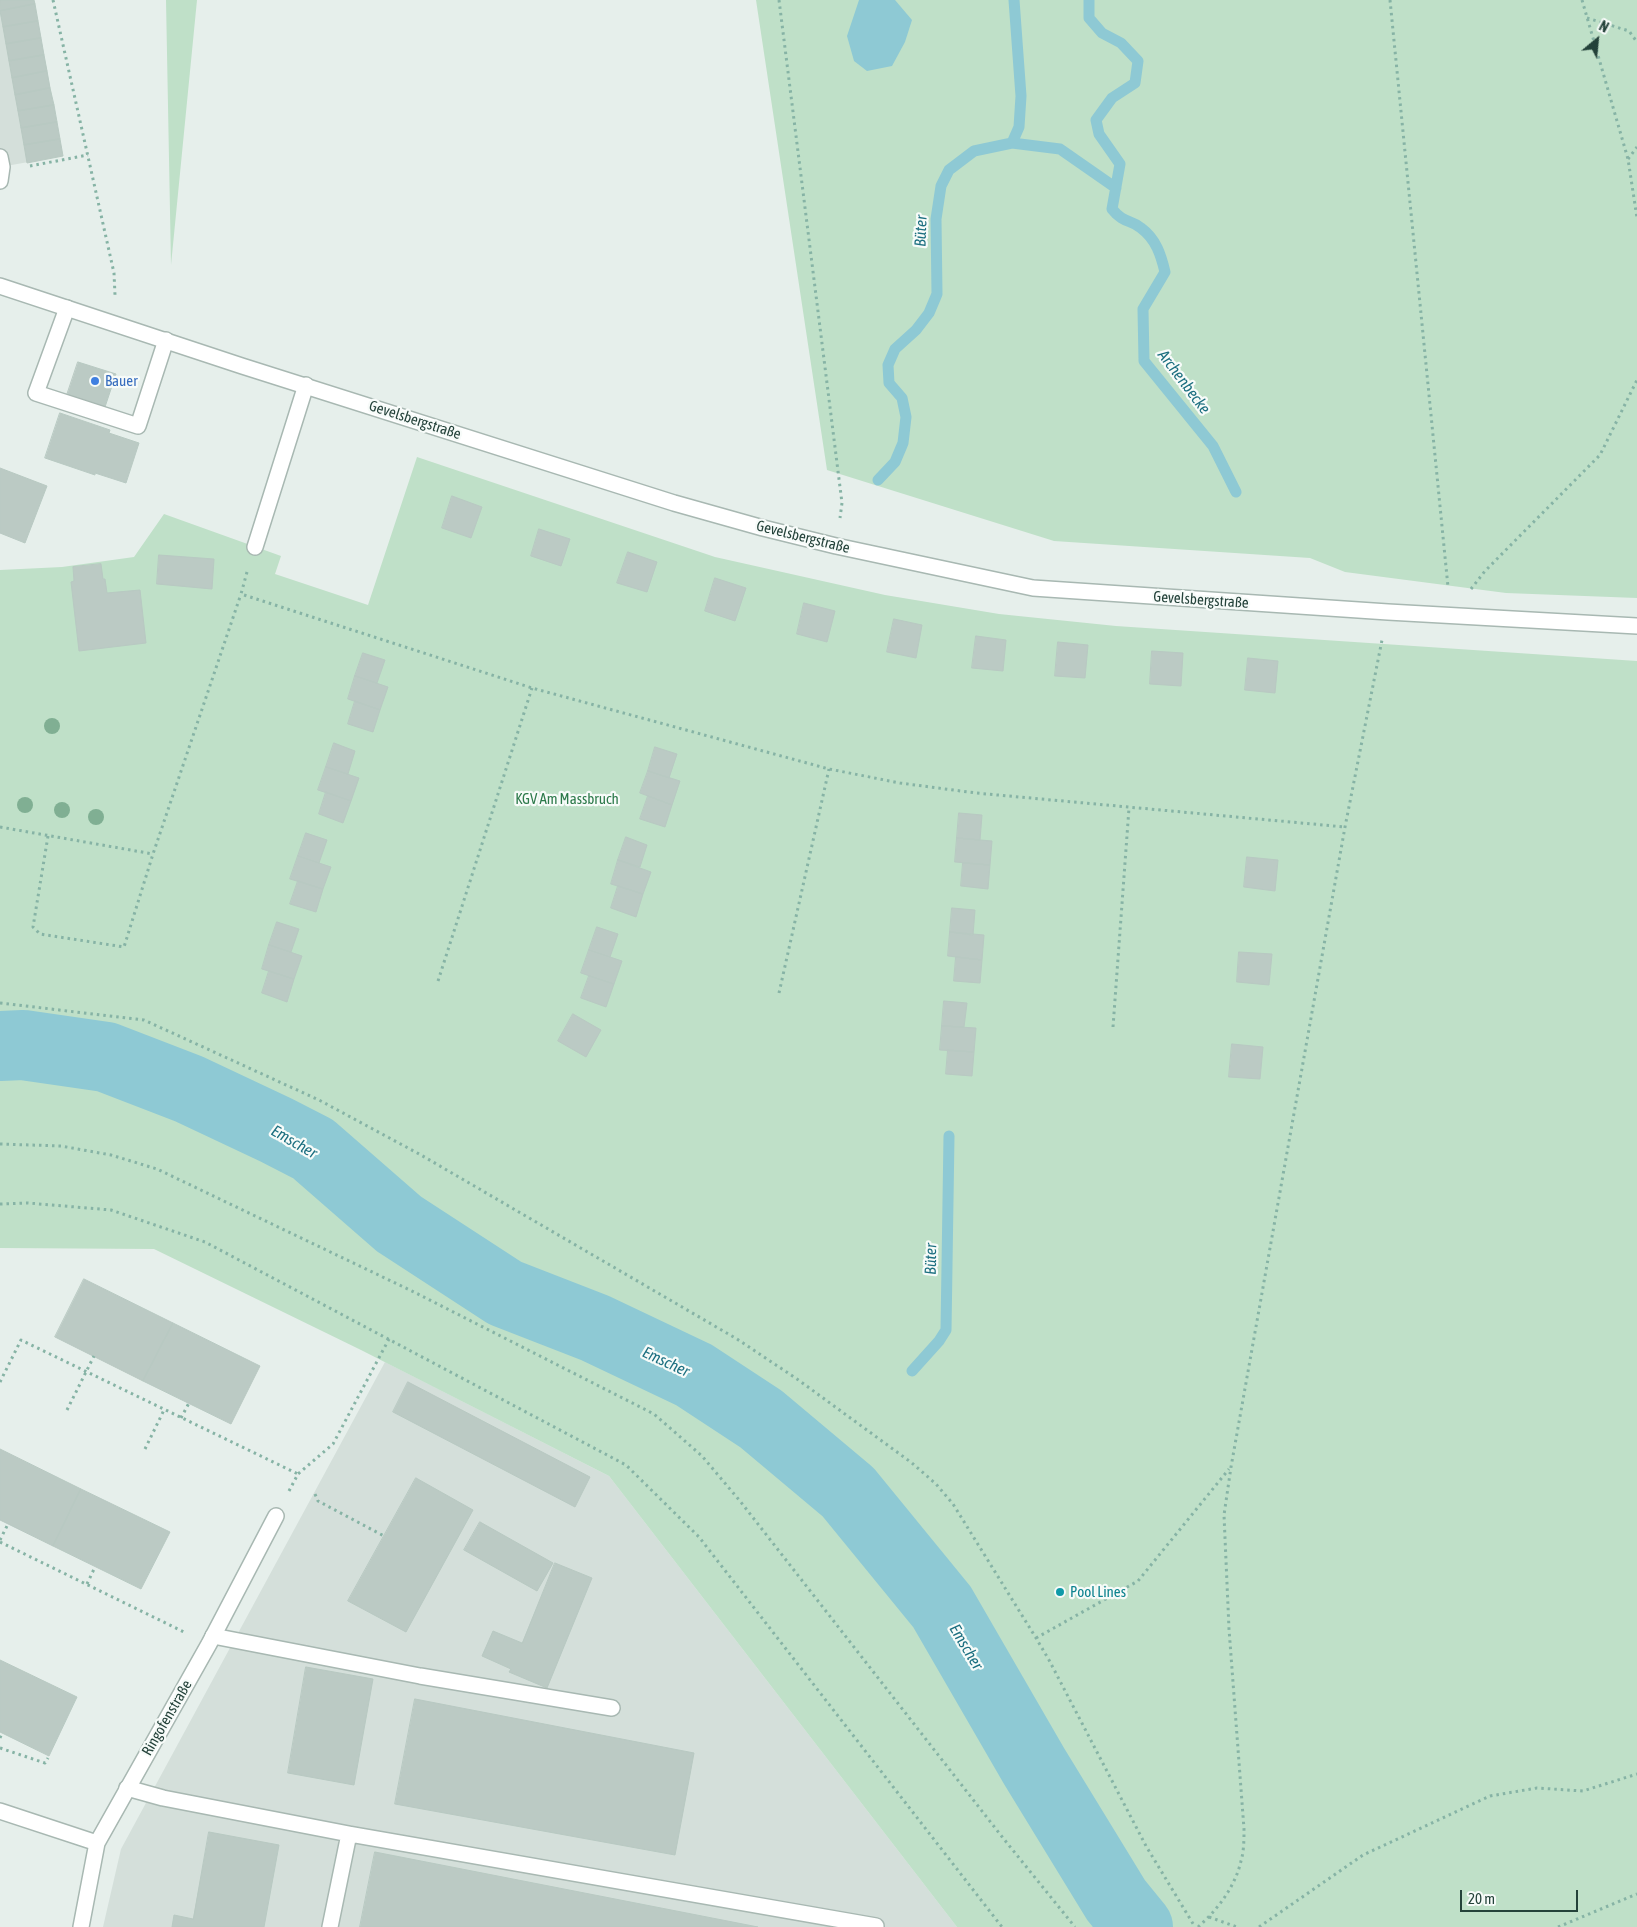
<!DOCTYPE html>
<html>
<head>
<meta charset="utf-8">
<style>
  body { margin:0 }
  #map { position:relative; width:1637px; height:1927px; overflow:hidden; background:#e6efeb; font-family:"Asap Condensed",sans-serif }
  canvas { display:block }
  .north { position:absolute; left:1572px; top:15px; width:50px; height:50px; -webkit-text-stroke:4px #f7fbf9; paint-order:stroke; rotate:28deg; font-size:14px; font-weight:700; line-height:20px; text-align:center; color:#24423a }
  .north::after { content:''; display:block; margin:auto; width:18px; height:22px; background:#24423a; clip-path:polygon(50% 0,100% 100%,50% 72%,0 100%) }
  .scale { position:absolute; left:1460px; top:1890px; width:118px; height:22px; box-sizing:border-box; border:2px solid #24423a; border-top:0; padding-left:6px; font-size:15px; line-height:18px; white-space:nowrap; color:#24423a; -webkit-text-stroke:4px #f7fbf9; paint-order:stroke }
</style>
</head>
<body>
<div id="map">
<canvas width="1637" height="1927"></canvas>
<div class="north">N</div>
<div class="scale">20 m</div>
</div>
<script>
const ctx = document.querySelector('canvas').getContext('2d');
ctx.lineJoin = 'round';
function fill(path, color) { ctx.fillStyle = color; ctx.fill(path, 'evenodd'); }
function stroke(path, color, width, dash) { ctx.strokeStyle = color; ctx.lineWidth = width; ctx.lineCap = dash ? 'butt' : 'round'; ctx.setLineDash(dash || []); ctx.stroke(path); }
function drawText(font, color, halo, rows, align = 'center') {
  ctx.font = font + ' "Asap Condensed",sans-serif'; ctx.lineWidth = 4.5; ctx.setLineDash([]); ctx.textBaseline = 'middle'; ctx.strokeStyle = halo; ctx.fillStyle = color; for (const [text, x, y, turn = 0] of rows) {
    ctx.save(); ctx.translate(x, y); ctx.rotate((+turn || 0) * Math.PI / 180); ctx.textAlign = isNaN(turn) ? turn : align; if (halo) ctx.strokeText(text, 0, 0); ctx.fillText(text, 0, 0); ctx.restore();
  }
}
const built = new Path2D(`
  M0 0H34L63 156 0 167Z
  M385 1362 609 1476 957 1927H103L121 1849Z`);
const green = new Path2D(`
  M166 0H197L171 265Z
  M756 0H1637V598L1506 593 1345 572 1310 558 1054 541 827 470Z
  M417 457 715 557 885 595 999 614 1116 626 1637 661V1927H957L609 1476 361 1350 154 1249 0 1248V570L62 567 134 557 164 514 281 556 275 574 368 605Z`);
const water = new Path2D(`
  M859 0H895L912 20 905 42 892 66 867 71 854 61 847 36Z`);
const stream = new Path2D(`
  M1089 0V18L1102 33 1121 43 1138 61 1135 83 1112 98 1096 120 1099 134 1120 164 1112 209C1124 224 1130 219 1141 228 1156 239 1161 255 1165 272L1143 309 1144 361 1213 446 1236 492
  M1012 143 1060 149 1116 188
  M878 480 895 462 903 443 906 417 902 398 889 383 888 365 895 349 916 330 929 313 937 294 936 219 941 186 949 170 974 151 1012 143 1019 127 1021 96 1014 0
  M912 1371 939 1341 946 1330 949 1136
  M825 1473 843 1458`);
const river = new Path2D(`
  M0 1046 23 1045 106 1057 189 1089 276 1130 313 1149 399 1224 505 1293 595 1328 694 1375 761 1419 848 1492 942 1607 1034 1766 1116 1900 1138 1927`);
const building = new Path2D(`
  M0 0H34L35 4 0 11Z
  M35 4 38 21 3 27 0 11Z
  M38 21 41 38 6 44 3 27Z
  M41 38 44 55 9 61 6 44Z
  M44 55 47 71 12 78 9 61Z
  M47 71 50 88 15 95 12 78Z
  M50 88 54 105 18 111 15 95Z
  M54 105 57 122 21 128 18 111Z
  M57 122 60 139 24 145 21 128Z
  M60 139 63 156 27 163 24 145Z
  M78 362 116 374 104 410 66 398Z
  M60 413 110 430 109 433 139 443 126 483 95 473V475L45 458Z
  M0 468 47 486 25 543 0 533Z
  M452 496 482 507 471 538 442 528Z
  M539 529 570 539 561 566 531 556Z
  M628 552 657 562 647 592 617 583Z
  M159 555 214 559 212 589 157 584Z
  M101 564 103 579H105L107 593 140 590 146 643 79 651 71 582 74 581 73 567Z
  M715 578 746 588 735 621 705 611Z
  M804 603 835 611 827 642 797 634Z
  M894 619 922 625 916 658 887 652Z
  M976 636 1006 640 1003 671 972 668Z
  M1058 642 1088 645 1085 678 1055 676Z
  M1152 651 1183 653 1181 686 1150 684Z
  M363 653 385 660 377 683 355 676Z
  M1248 658 1278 661 1275 693 1245 690Z
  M355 676 388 687 380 710 348 699Z
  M355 701 380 710 373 732 348 724Z
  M334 743 355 751 348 774 326 767Z
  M655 747 677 754 669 778 648 771Z
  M326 767 359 778 351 801 318 790Z
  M648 771 680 781 672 805 640 793Z
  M326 792 351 801 343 823 319 814Z
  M648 796 672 805 665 827 640 819Z
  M959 813 982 815 980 840 957 838Z
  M306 833 327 840 319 863 298 856Z
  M626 837 647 845 640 867 618 860Z
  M957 838 992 841 990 865 955 862Z
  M298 856 331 867 323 889 290 879Z
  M1247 857 1278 860 1275 891 1244 887Z
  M618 860 651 872 643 894 611 884Z
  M963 863 990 865 988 889 961 886Z
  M298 881 323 889 316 912 290 904Z
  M618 886 643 894 636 917 611 908Z
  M952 908 975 910 973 935 950 932Z
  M277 922 299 929 291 952 269 945Z
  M597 927 618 934 610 957 589 950Z
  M950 932 984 935 982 960 948 956Z
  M269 945 302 956 294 979 262 969Z
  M589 950 622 961 614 984 581 973Z
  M1239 952 1272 954 1269 985 1237 982Z
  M956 957 982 960 980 983 954 981Z
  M269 971 294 979 287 1002 262 993Z
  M589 976 614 984 606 1007 581 998Z
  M944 1001 967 1003 964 1027 942 1026Z
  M573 1014 601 1030 586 1057 558 1041Z
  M942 1026 976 1028 974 1052 940 1050Z
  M1232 1044 1263 1047 1260 1079 1229 1077Z
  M948 1050 974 1052 972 1076 946 1074Z
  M84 1279 173 1323 143 1381 55 1337Z
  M173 1323 260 1366 231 1424 143 1381Z
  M408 1382 590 1477 575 1507 393 1412Z
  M0 1449 81 1489 53 1546 0 1520Z
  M416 1478 473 1510 406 1632 348 1601Z
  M81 1489 170 1532 141 1589 53 1546Z
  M480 1522 553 1563 537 1591 464 1550Z
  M555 1563 592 1578 547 1688 509 1672 511 1669 482 1656 493 1631 522 1643Z
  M0 1660 77 1697 49 1756 0 1732Z
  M306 1667 373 1679 354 1785 288 1773Z
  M415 1699 694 1753 675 1855 395 1804Z
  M209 1832 279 1845 264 1927H172L174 1915 193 1919Z
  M375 1852 758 1927H360Z`);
const path = new Path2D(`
  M53 0 114 273 115 295
  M779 0 842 503 840 518
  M1390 0 1448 587
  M1582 0 1628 159 1637 218
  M1587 18 1629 31 1637 42
  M1628 159 1637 147
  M30 166 88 155
  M247 572 241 594 532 688 829 769 900 783 976 793 1345 827
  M1471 589 1485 571 1600 455 1637 380
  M0 827 153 854
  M48 836 33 927 40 934 124 947 153 854 241 594
  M438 981 532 688
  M779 993 829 769
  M0 1003 144 1020 319 1100 421 1155 737 1339 797 1379 912 1463 936 1484 953 1504 1036 1638 1049 1660 1146 1846 1195 1927
  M1113 1027 1129 808
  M0 1144 61 1146 111 1155 157 1169 414 1292 654 1414 702 1456 740 1501 1003 1838 1075 1927
  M0 1204 28 1203 111 1210 205 1242 626 1465 699 1537 1002 1927
  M0 1382 21 1340 298 1474
  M67 1410 94 1356
  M181 1418 189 1403
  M145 1449 164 1410
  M289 1491 298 1474 333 1444 389 1339
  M315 1494 318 1501 384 1536
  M0 1540 8 1524
  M0 1542 184 1632
  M87 1584 95 1567
  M1036 1638 1138 1581 1229 1469
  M0 1738 2 1733
  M0 1748 45 1763 48 1758
  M1209 1917 1237 1927
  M1198 1927C1218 1909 1235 1887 1241 1861 1244 1851 1244 1839 1244 1829L1229 1629 1224 1515 1231 1467 1345 827 1382 640
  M1259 1927 1363 1855 1490 1796 1537 1788 1583 1791 1637 1774
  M1558 1927 1637 1894`);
const lane = new Path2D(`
  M0 157 2 167 0 181
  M67 308 36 393 138 426 166 340
  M255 547 306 385
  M213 1636 420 1676 612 1708
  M127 1788 163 1798 349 1834 876 1926
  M330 1927 349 1834`);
const street = new Path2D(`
  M0 286 242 366 674 503 763 528 836 546 1033 588 1388 612 1637 626
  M0 1811 97 1843
  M81 1927 97 1843 209 1644 276 1516`);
const trees = [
  [52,726],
  [25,805],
  [62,810],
  [96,817]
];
const markers = [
  [95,381,5,"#3f7fe0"],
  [1060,1592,5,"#0f9aa8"]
];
const shopNames = [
  ["Bauer",105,381]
];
const streetNames = [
  ["Gevelsbergstraße",415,420,18],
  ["Gevelsbergstraße",803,537,14],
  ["Gevelsbergstraße",1201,600,4],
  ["Ringofenstraße",167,1718,-60]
];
const parkNames = [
  ["KGV Am Massbruch",567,799]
];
const cultureNames = [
  ["Pool Lines",1070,1592]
];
const waterNames = [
  ["Büter",921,231,-88],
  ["Archenbecke",1184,382,53],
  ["Emscher",294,1142,30],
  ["Büter",931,1259,-89],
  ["Emscher",666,1362,25],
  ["Emscher",966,1647,59]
];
fill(built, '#d4dfda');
fill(green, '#bfe0c8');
fill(water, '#8ec9d4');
stroke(stream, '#8ec9d4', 11);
stroke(river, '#8ec9d4', 70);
fill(building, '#bbcac4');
stroke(building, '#b8c9c2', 1);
stroke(lane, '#a8b8b2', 18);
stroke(street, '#a8b8b2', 18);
stroke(path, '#86b3a5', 3, [2.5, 4]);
stroke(lane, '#fff', 15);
stroke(street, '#fff', 15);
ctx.fillStyle = '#80af93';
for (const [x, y] of trees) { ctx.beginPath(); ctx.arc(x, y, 8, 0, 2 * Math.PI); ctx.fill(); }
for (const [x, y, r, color] of markers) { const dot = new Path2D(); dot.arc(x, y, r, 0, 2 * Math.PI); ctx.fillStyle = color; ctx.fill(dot); stroke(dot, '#f7fbf9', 2); }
drawText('15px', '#366cbe', '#f7fbf9', shopNames, 'left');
drawText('15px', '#24423a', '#f7fbf9', streetNames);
drawText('15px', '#2d7a4b', '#f7fbf9', parkNames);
drawText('15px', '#0d838f', '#f7fbf9', cultureNames, 'left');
drawText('italic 16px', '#1c6f80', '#f7fbf9', waterNames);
</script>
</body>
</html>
